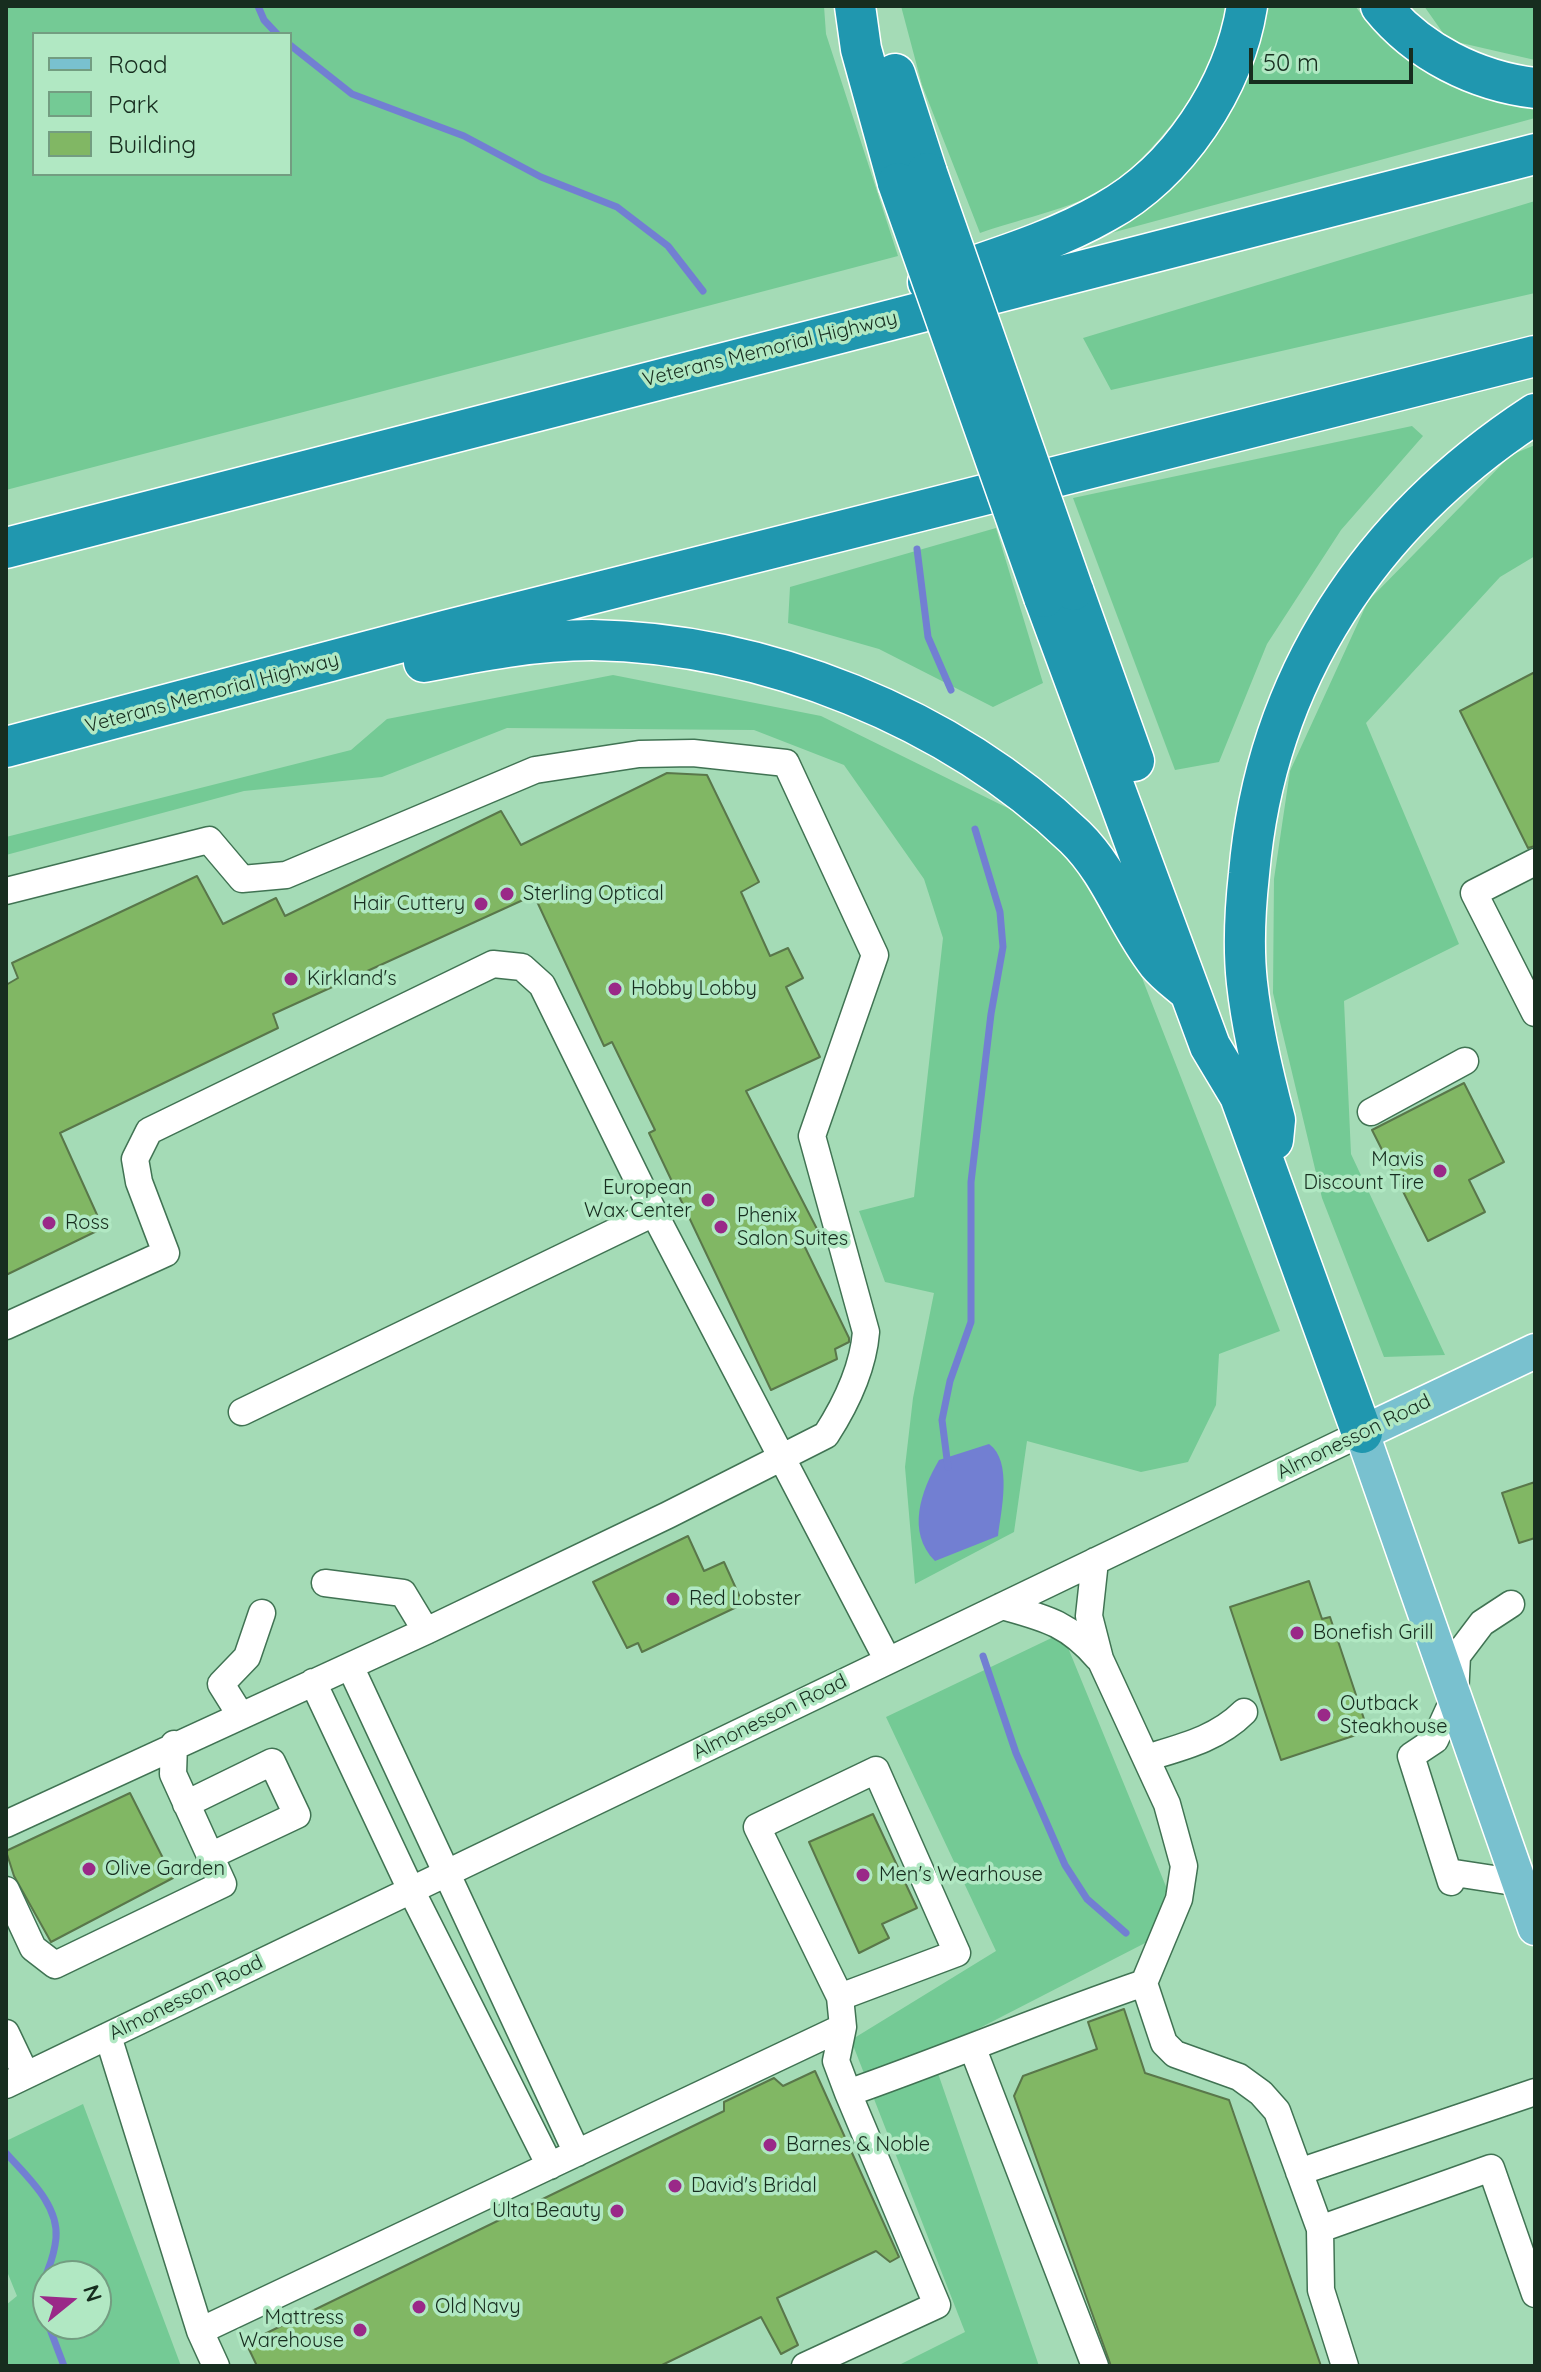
<!DOCTYPE html>
<html>
<head>
<meta charset="utf-8">
<style>
  body { margin:0 }
  #map { position:relative; width:1541px; height:2372px; overflow:hidden; background:#a4dbb6; font-family:Quicksand,sans-serif }
  canvas { display:block }
  .frame { position:absolute; inset:0; border:8px solid #172d1f; pointer-events:none }
  .legend { position:absolute; left:32px; top:32px; width:260px; height:144px; box-sizing:border-box; background:#b1e8c3; border:2px solid #739d81; margin:0; padding:10px 14px; list-style:none; font-size:24px; color:#172d1f }
  .legend li { display:flex; align-items:center; gap:16px; height:40px }
  .legend b { width:40px; border:2px solid #739d81 }
  .north { position:absolute; left:32px; top:2260px; width:80px; height:80px; box-sizing:border-box; background:#b1e8c3; border:2px solid #739d81; border-radius:50%; rotate:72deg; font-size:22px; font-weight:700; line-height:32px; text-align:center; color:#172d1f }
  .north::after { content:''; display:block; margin:auto; width:28px; height:36px; background:#9a2988; clip-path:polygon(50% 0,100% 100%,50% 72%,0 100%) }
  .scale { position:absolute; left:1249px; top:48px; width:164px; height:36px; box-sizing:border-box; border:4px solid #172d1f; border-top:0; padding-left:10px; font-size:24px; line-height:28px; white-space:nowrap; color:#172d1f; -webkit-text-stroke:6px #b1e8c3; paint-order:stroke }
</style>
</head>
<body>
<div id="map">
<canvas width="1541" height="2372"></canvas>
<div class="frame"></div>
<ul class="legend">
<li><b style="height:10px;background:#79c1cf"></b>Road</li>
<li><b style="height:22px;background:#74ca95"></b>Park</li>
<li><b style="height:22px;background:#81b764"></b>Building</li>
</ul>
<div class="north">N</div>
<div class="scale">50 m</div>
</div>
<script>
const ctx = document.querySelector('canvas').getContext('2d');
ctx.lineJoin = 'round';
function fill(path, color) { ctx.fillStyle = color; ctx.fill(path, 'evenodd'); }
function stroke(path, color, width, dash) { ctx.strokeStyle = color; ctx.lineWidth = width; ctx.lineCap = dash ? 'butt' : 'round'; ctx.setLineDash(dash || []); ctx.stroke(path); }
function drawText(font, color, halo, rows, align = 'center') {
  ctx.font = font + ' Quicksand,sans-serif'; ctx.lineWidth = 7; ctx.setLineDash([]); ctx.textBaseline = 'middle'; ctx.strokeStyle = halo; ctx.fillStyle = color; for (const [text, x, y, turn = 0] of rows) {
    ctx.save(); ctx.translate(x, y); ctx.rotate((+turn || 0) * Math.PI / 180); ctx.textAlign = isNaN(turn) ? turn : align; if (halo) ctx.strokeText(text, 0, 0); ctx.fillText(text, 0, 0); ctx.restore();
  }
}
const green = new Path2D(`
  M6 6H824L826 34 898 256 6 490ZM290 34V174H34V34Z
  M901 6H1225C1228 64 1148 167 1097 193 1068 209 1013 221 980 233L922 85Z
  M1267 6H1355C1410 77 1450 87 1535 106V118L1078 242C1122 212 1178 185 1212 142 1239 106 1259 50 1267 6Z
  M1424 6H1535V60L1448 40Z
  M1535 201V293L1111 390 1083 338Z
  M1412 426 1423 436 1341 530 1267 644 1219 762 1175 770 1073 498Z
  M1535 445V556L1500 577 1366 723 1459 944 1344 1001 1351 1154 1445 1355 1384 1357 1322 1198 1273 993 1274 879 1290 771 1368 601 1511 455Z
  M996 528 1043 683 993 707 879 649 788 623 790 587Z
  M613 675 821 716 1032 820 1119 919 1280 1331 1219 1354 1216 1405 1188 1462 1141 1472 1027 1441 1014 1532 915 1584 905 1467 913 1398 934 1293 885 1282 859 1211 914 1197 943 938 924 879 844 765 754 730 507 728 382 777 244 791 6 855V837L351 750 387 719Z
  M1062 1633 1167 1889 1149 1941 931 2053 1039 2366H897L965 2332 851 2040 996 1951 886 1717Z
  M83 2104 181 2366H6V2305L17 2296 6 2269V2141ZM96 2276V2324H48V2276Z`);
const water = new Path2D(`
  M989 1444C1013 1461 1001 1511 998 1536L935 1561C906 1532 921 1491 939 1460Z`);
const stream = new Path2D(`
  M258 6 264 20 277 34
  M290 45 352 94 464 136 541 177 617 207 668 246 703 291
  M917 549 928 637 951 690
  M948 1467 942 1420 950 1381 971 1322V1182L991 1014 1003 947 1000 912 975 829
  M983 1656 1016 1753 1065 1865 1087 1899 1126 1933
  M6 2153C26 2176 59 2204 56 2238 52 2279 33 2275 48 2324
  M48 2324 64 2366`);
const building = new Path2D(`
  M1535 672V846L1528 848 1460 711Z
  M667 773 707 775 759 882 741 892 770 956 788 948 803 978 786 987 820 1057 746 1091 818 1231 801 1239 849 1338V1342L835 1349 837 1359 771 1390 649 1133 655 1130 612 1042 604 1046 534 895 273 1014 278 1028 60 1133 103 1228 6 1275V985L18 978 12 963 197 876 223 924 276 898 285 916 501 811 521 845Z
  M1464 1083 1504 1162 1469 1180 1485 1212 1428 1241 1372 1130Z
  M1535 1482V1538L1519 1543 1502 1493Z
  M688 1536 704 1571 724 1562 743 1604 642 1652 638 1643 627 1648 593 1582Z
  M1309 1581 1322 1619 1330 1617 1368 1731 1281 1760 1230 1607Z
  M130 1793 173 1878 51 1942 14 1876 6 1851Z
  M873 1814 917 1908 882 1924 889 1938 859 1953 809 1842Z
  M1124 2009 1145 2073 1229 2100 1321 2366H1111L1014 2096 1023 2076 1097 2049 1088 2022Z
  M815 2071 899 2257 890 2262 876 2251 777 2298 798 2345 781 2354 761 2317 660 2366H257L246 2343 724 2111V2102L774 2078 783 2086Z`);
const minor = new Path2D(`
  M1535 862 1474 893 1535 1013
  M6 891 209 840 242 879 286 875 535 770 639 754 693 753 786 763 875 955 812 1136 866 1332C863 1369 846 1404 826 1435L668 1515 426 1631 6 1824
  M1371 1112 1465 1061
  M6 1326 166 1253 139 1182 135 1159 149 1131 493 964 522 967 542 985 654 1213 888 1661
  M242 1412 654 1213
  M1095 1561 1089 1616 1100 1659 1167 1804 1184 1866 1179 1899 1144 1983
  M325 1583 403 1593 426 1631
  M1002 1606C1045 1618 1068 1623 1098 1658
  M350 1666 577 2153
  M313 1682 412 1892 550 2166
  M241 1716 221 1684 247 1657 262 1613
  M1146 1758C1182 1747 1217 1739 1244 1712
  M186 1804 272 1762 297 1815 210 1856
  M1448 1872 1520 1883
  M1451 1882 1411 1756 1435 1740 1455 1696 1457 1656 1482 1623 1511 1604
  M6 1890 33 1948 55 1965 223 1884 173 1774 174 1744
  M840 1997 957 1953 876 1770 757 1827 840 1997 843 2027 836 2061 848 2093C948 2058 1044 2017 1144 1983L1164 2043 1175 2054 1239 2077 1261 2093 1277 2111 1320 2229 1321 2290 1345 2366
  M6 2033 26 2075
  M108 2036 200 2331 216 2366
  M973 2049 1095 2366
  M6 2085 1362 1433
  M1299 2172 1535 2092
  M1320 2229 1491 2168 1535 2294
  M200 2331 843 2027
  M805 2366 937 2305 848 2093`);
const major = new Path2D(`
  M1535 1351 1362 1433 1535 1928`);
const highway = new Path2D(`
  M855 6 861 49 898 183
  M1381 6C1418 52 1476 81 1535 88
  M895 74 927 173
  M928 282C987 261 1051 243 1105 212 1178 172 1234 87 1247 6
  M6 548 1535 154
  M1073 590 1134 761
  M1044 597 1210 1046 1240 1096 1362 1433
  M424 662C479 651 535 640 592 640 765 643 950 717 1075 837 1112 873 1127 924 1158 963 1167 974 1180 983 1190 992
  M6 747 448 630 1535 356
  M1273 1140 1275 1120C1263 1075 1252 1029 1247 983 1243 947 1245 910 1249 874 1266 677 1371 521 1535 414`);
const highwayBridge = new Path2D(`
  M927 173 1073 590
  M898 183 1044 597`);
const markers = [
  [507,894,8,"#9a2988"],
  [481,904,8,"#9a2988"],
  [291,979,8,"#9a2988"],
  [615,989,8,"#9a2988"],
  [1440,1171,8,"#9a2988"],
  [708,1200,8,"#9a2988"],
  [49,1223,8,"#9a2988"],
  [721,1227,8,"#9a2988"],
  [673,1599,8,"#9a2988"],
  [1297,1633,8,"#9a2988"],
  [1324,1715,8,"#9a2988"],
  [89,1869,8,"#9a2988"],
  [863,1875,8,"#9a2988"],
  [770,2145,8,"#9a2988"],
  [675,2186,8,"#9a2988"],
  [617,2211,8,"#9a2988"],
  [419,2307,8,"#9a2988"],
  [360,2330,8,"#9a2988"]
];
const streetNames = [
  ["Veterans Memorial Highway",770,349,-14],
  ["Veterans Memorial Highway",212,693,-15],
  ["Almonesson Road",1354,1437,-26],
  ["Almonesson Road",770,1717,-26],
  ["Almonesson Road",186,1998,-26]
];
const poiNames = [
  ["Sterling Optical",523,894],
  ["Hair Cuttery",465,904,"right"],
  ["Kirkland's",307,979],
  ["Hobby Lobby",631,989],
  ["Mavis",1424,1160,"right"],
  ["Discount Tire",1424,1183,"right"],
  ["European",692,1188,"right"],
  ["Wax Center",692,1211,"right"],
  ["Phenix",737,1216],
  ["Salon Suites",737,1239],
  ["Ross",65,1223],
  ["Red Lobster",689,1599],
  ["Bonefish Grill",1313,1633],
  ["Outback",1340,1704],
  ["Steakhouse",1340,1727],
  ["Olive Garden",105,1869],
  ["Men's Wearhouse",879,1875],
  ["Barnes & Noble",786,2145],
  ["David's Bridal",691,2186],
  ["Ulta Beauty",601,2211,"right"],
  ["Old Navy",435,2307],
  ["Mattress",344,2318,"right"],
  ["Warehouse",344,2341,"right"]
];
fill(green, '#74ca95');
fill(water, '#727fd2');
stroke(stream, '#727fd2', 7);
fill(building, '#81b764');
stroke(building, '#59774a', 2);
stroke(minor, '#407353', 29);
stroke(major, '#fff', 37);
stroke(highway, '#fff', 43);
stroke(minor, '#fff', 26);
stroke(major, '#79c1cf', 34);
stroke(highway, '#2097af', 40);
stroke(highwayBridge, '#fff', 43, []);
stroke(highwayBridge, '#2097af', 40);
for (const [x, y, r, color] of markers) { const dot = new Path2D(); dot.arc(x, y, r, 0, 2 * Math.PI); ctx.fillStyle = color; ctx.fill(dot); stroke(dot, '#b1e8c3', 3); }
drawText('20px', '#172d1f', '#b1e8c3', streetNames);
drawText('20px', '#172d1f', '#b1e8c3', poiNames, 'left');
</script>
</body>
</html>
